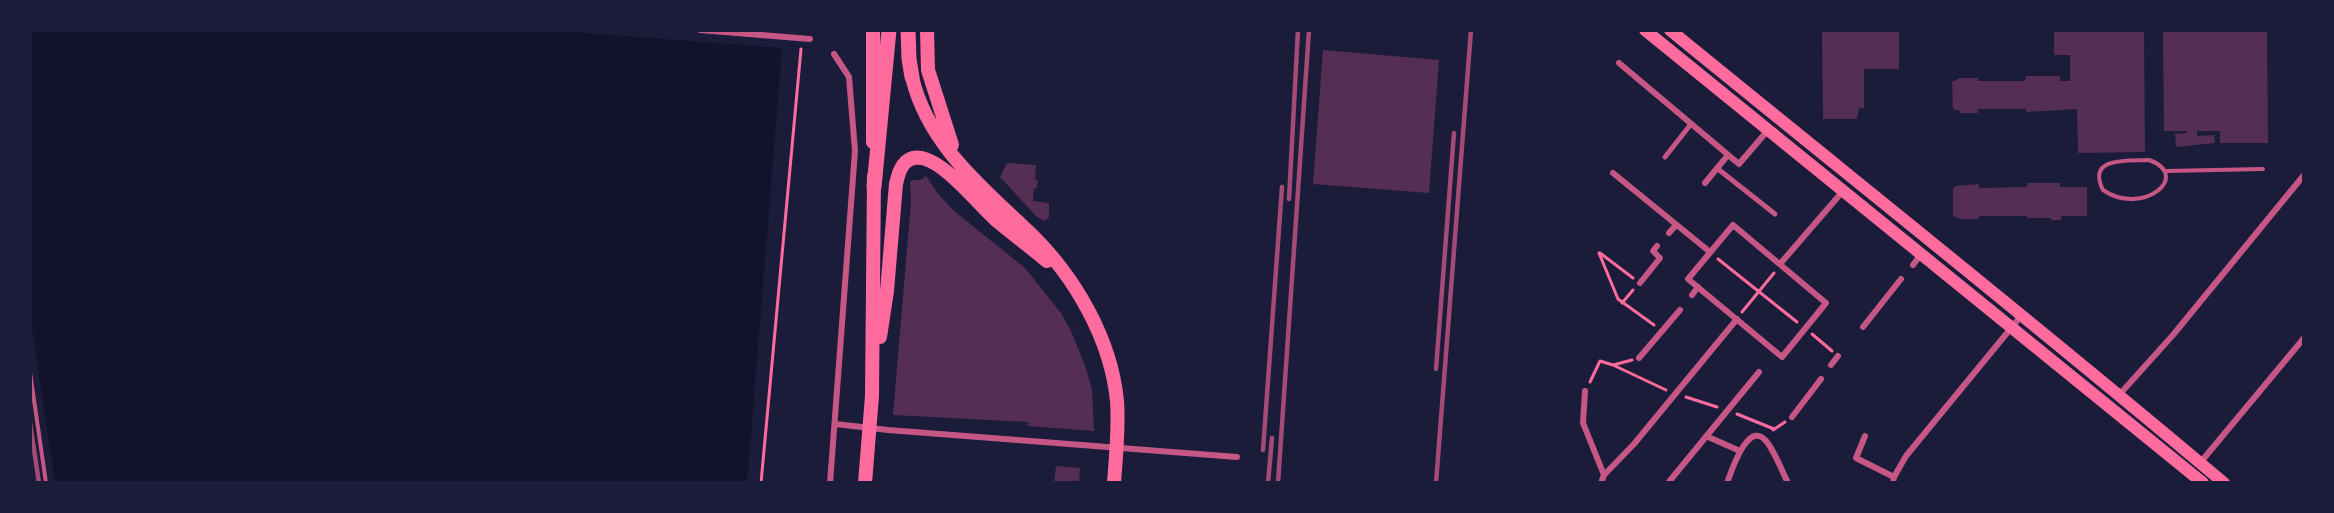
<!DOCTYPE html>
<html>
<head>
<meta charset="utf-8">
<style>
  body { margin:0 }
  #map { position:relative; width:2334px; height:513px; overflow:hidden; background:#1b1b3a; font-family:Figtree,sans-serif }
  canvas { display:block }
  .frame { position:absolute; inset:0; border:32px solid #1b1b3a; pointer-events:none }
</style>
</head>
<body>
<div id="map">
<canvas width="2334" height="513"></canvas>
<div class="frame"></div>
</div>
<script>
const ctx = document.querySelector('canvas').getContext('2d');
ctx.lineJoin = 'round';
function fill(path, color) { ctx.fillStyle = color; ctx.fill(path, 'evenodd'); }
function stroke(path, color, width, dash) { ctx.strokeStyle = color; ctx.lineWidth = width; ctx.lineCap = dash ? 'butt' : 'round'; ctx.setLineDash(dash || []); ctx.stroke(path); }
const water = new Path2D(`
  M30 30H544L782 48 747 483H30Z`);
const pier = new Path2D(`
  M30 314 55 483H30Z`);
const building = new Path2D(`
  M1822 30H1899V69H1864V108H1859L1857 119H1823Z
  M2054 30H2144L2145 152 2078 153 2077 109 2026 112V109H1978V113H1960V111L1953 109 1952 82 1960 78H1978V81H2025L2026 76H2060V81H2070V55H2054Z
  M2163 30H2267L2268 143H2220V131H2197V136L2214 135 2215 143 2176 147 2175 134 2187 133V131H2164Z
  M1323 50 1439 60 1429 193 1313 184Z
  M1007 163 1036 165 1035 180H1038L1037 188H1034L1033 201 1049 203V217L1045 221 1036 216 1000 177Z
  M926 176 939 195 954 211 1025 268 1061 313 1071 331 1086 368 1092 390 1094 431 1028 426V422L893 415 911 202 910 182 912 180H921Z
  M2027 183H2060V187H2087V216H2061V220H2051V218H2027V216H1979V219H1961L1953 216V189L1955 186 1979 184V188L2027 187Z
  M1056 466 1080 468 1079 483H1054Z`);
const path = new Path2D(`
  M1599 253 1618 299 1654 325
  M1600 253 1633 278
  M1718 259 1797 322
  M1622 303 1633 290
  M1742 312 1774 273
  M1812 334 1832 351
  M1613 365 1666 390
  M1590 382 1600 361 1613 365 1632 360
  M1686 397 1717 407
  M1737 414 1774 429
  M1773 430 1785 422
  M761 483 801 49`);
const service = new Path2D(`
  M2149 160C2193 176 2142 217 2103 190 2086 156 2129 161 2149 160Z
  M2166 171 2263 169
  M30 372 46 483`);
const pedestrian = new Path2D(`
  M1665 157 1691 124
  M1718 169 1775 214`);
const minor = new Path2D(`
  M700 30 810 39
  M1619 63 1739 164 1768 130
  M1613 173 1710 252
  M1705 183 1728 155
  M1733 225 1826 303 1782 357 1688 279Z
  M1669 233 1676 225
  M1780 264 1843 191
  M1913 265 1921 254
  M1640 283 1660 258 1653 251 1657 246
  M1692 295 1698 287
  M1863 327 1901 279
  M1639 358 1680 310
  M1831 365 1838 356
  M1585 391 1583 423 1604 475
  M2119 395 2173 335 2304 175
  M1792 417 1821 379
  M835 424 888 430 1237 457
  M1706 436 1740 451
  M1865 436 1856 458 1894 477
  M2200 463 2304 338
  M830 483 855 151 849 77 834 54
  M1601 483 1604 475 1634 444 1737 319
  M1668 483 1759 372
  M1727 483C1732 469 1750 414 1769 445 1777 457 1782 471 1788 483
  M1893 483 1894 477 1906 456 2021 316`);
const secondary = new Path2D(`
  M1645 30 2203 483
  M1670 30C1855 181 2042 329 2224 483`);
const primary = new Path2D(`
  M873 30V142
  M927 30 928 70 952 145
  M912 77C928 145 983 188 1031 234 1075 277 1111 339 1117 401 1119 428 1116 456 1114 483
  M880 337 887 291 896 184C899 170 904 155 922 158 946 163 977 203 996 220 1013 234 1030 247 1047 261
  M865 483 872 396 874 176`);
const motorway = new Path2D(`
  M908 30 909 59 912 77
  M874 187 889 30`);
const rail = new Path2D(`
  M1289 199 1298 30
  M1436 369 1454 133
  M30 423 39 483
  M1263 450 1282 187
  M1268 483 1272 438
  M1278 483 1309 30
  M1436 483 1471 30`);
fill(water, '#12122b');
fill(pier, '#1b1b3a');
fill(building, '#542f53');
stroke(path, '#ff6b9d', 3);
stroke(service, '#c65784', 4);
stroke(pedestrian, '#c65784', 5);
stroke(minor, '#c65784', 6);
stroke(secondary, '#ff6b9d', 12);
stroke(primary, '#ff6b9d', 14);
stroke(motorway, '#ff6b9d', 15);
stroke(rail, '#a44b75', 4.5);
</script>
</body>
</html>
